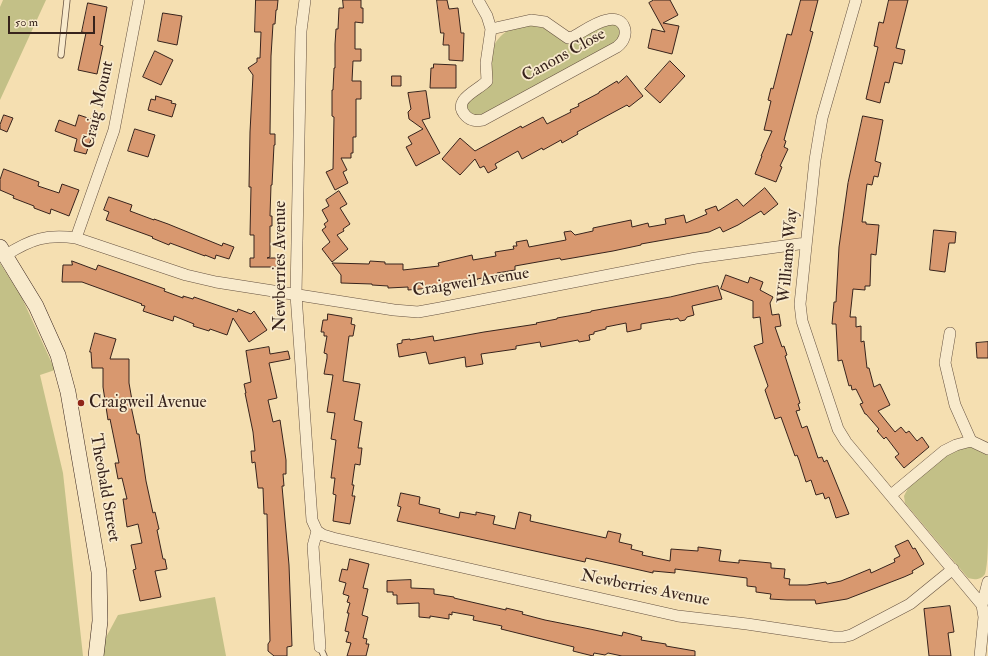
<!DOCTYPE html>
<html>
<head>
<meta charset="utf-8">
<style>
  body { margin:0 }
  #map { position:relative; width:988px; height:656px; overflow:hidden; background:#f5dfb1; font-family:"IM FELL Double Pica",serif }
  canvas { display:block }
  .scale { position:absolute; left:8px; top:16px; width:87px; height:18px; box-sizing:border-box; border:2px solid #37231c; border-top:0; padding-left:5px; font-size:12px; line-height:14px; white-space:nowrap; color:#37231c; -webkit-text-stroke:3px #f8eacc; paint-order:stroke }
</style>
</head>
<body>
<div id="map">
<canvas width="988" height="656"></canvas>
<div class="scale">50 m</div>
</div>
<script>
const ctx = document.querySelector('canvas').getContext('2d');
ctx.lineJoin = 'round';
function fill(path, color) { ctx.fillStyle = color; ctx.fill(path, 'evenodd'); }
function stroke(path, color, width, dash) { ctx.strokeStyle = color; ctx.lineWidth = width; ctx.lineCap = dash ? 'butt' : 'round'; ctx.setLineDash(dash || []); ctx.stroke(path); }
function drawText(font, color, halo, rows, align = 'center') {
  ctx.font = font + ' "IM FELL Double Pica",serif'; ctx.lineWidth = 3.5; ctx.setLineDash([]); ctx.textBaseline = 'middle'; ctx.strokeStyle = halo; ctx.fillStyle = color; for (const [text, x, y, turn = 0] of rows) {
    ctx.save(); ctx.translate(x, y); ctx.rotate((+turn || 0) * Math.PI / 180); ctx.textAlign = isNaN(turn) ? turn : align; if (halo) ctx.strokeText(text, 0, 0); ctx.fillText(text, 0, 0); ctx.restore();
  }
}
const green = new Path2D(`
  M3 0H46L0 100V7Z
  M608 23H614L620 28V40L478 117 467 111V102L487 88C488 77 488 65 491 54 496 31 522 19 544 28 553 31 558 40 567 43Z
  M0 263 22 298 55 370 40 375 63 473 83 656H0Z
  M970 447 988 454C988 480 988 506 988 531 988 543 988 564 985 574 981 580 974 580 968 578L905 503 904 496 909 486 948 452Z
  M215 597 226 656H96L118 615Z`);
const building = new Path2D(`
  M256 0H278L277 10H276L275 24H273L271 56 270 134H275V145H274L272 185H271L270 216H272V226H270V257L267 258H278V267H250V258H254V235H250L251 187H249L250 132 253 75 248 68 257 62V58H260L261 32H255Z
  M343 0H361V8H363V23L355 22V49H361V61H353L352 81H361V99H356V137H353V153H351V158H341L347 170 343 172 348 183 335 190 326 172 333 169 334 117 332 116V90H333L334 68H335V44L336 29H338L339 8H343Z
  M437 0H447L449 9 458 8 461 33H464L463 61 449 60V45H443L444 33H441Z
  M654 0H670L678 15 663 23 679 26 672 54 648 48 652 29 665 32 649 3Z
  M801 0H818L810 31 813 32 784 140 786 141 784 147 788 149 780 166 782 167 776 182 755 174 762 156H761L772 131 764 130 771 101 768 100 771 88 773 89 787 34 791 35Z
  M889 0H908L896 48 905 50 902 64 894 62 889 83 885 82 880 103 866 99 878 47 874 46 879 22 883 23Z
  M88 3 107 7 100 45 103 46 97 74 78 70 86 33 82 32Z
  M163 13 182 16 177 45 158 41Z
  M155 51 173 60 161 85 143 77Z
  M670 61 685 76 660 103 645 89Z
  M434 64 456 65V88H430L431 68H433Z
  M392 76H401V86H392Z
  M627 76 643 96 629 107 627 105 577 132 578 134 562 143 561 140 543 150 542 148 522 159 518 151 495 164 497 168 488 173 484 166 480 168 475 159 460 175 442 159 460 138 475 151 521 126 522 128 543 117 547 124 571 112 570 110 579 106 578 104 599 93V92L617 81 618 83Z
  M426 91 430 118 422 120 440 153 416 166 406 147 412 144 408 137 423 129 409 119 408 112 411 109 408 93Z
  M156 96 172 101 171 103 176 104 172 117 148 110 151 99 155 100Z
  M4 115 13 118 7 132 0 129V125Z
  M79 115 97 121 86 154 74 151 77 139 55 131 59 120 75 126Z
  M863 116 883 120 875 161 881 163 878 177 874 176 872 185 867 184 862 222H866V224L879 225 876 255 871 254 870 286H865V290L853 289 850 317H856V327L861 326V342L864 341 867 368H869L874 387 880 384 890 405 878 411 895 432 901 427 906 433 909 431 917 441 922 437 929 447 904 468 895 457 899 454 886 437 884 439 877 431 879 429 866 414H865L860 404 863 403 856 389 852 390 851 385 849 386 842 360 838 361 836 324H832L834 302H836L839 247 848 183Z
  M135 129 155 135 148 157 128 151Z
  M4 169 39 182 38 186 59 193 62 184 79 190 69 216 51 209 50 214 34 208V206L13 198 14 196 0 190V180Z
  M765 188 778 204 764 215 761 211 738 225 723 232 720 227 709 232 641 244V245L613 251 561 260 560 258 515 266V270L497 273V275L477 279V280L443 287 408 290V287L388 288V286L372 285V284L341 283V275L332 263 369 264 370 261 385 262V264H403V270L439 266 438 263 472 255 473 260 496 256 495 252 514 249 513 246H517L516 242 527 240 529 247 566 240 564 232 571 231 575 235 593 231V228L631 220 632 227 648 223 649 227 666 224 665 219 684 215 686 223 707 214 705 210 716 206 718 211 737 199 743 206Z
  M339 191 347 204 340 208 350 224 343 229 344 231 337 235 348 249 332 262 322 249 330 242 322 230 326 227 324 224 328 221 322 210 329 206 326 200Z
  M109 197 132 205 130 211 154 220V219L168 224 222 246 223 243 234 247 229 259 216 255 215 259 205 255V256L170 243 169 245 152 238 153 237 106 220 109 212 104 210Z
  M934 230 956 232 955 243H949L945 272 930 270Z
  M72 261 96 270 98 265 165 289 164 291 183 298V296L193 299 194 297 237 312 238 309 251 314 254 311 267 330 249 342 233 318 227 335 210 329 209 331 193 326 194 324 174 316 173 321 143 311 145 306 141 305 142 304 104 290 82 282H62L63 265H72Z
  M726 275 748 283 750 277 763 282 760 290 773 297 770 303 772 315 779 314 781 326 775 327 782 347 784 346 787 355 785 356 800 403 798 404 800 410 796 411 802 428 807 426 818 458 822 457 824 462 827 460 849 514 836 518 829 497 825 499 823 493 816 495 811 480 806 482 799 460 797 455 795 456 781 417 775 419 765 390 768 386 754 346 763 343 760 317 753 318V301L721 289Z
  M718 286 722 299 692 306 694 315 687 317 685 320 680 321 678 318 670 320V319L641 324V329L627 332 626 323 606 327V329L594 332V334L589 335 590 340 579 342 578 340 541 347 540 342 516 346V349L481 354 483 364 466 367 465 357 429 364 426 352 399 357 397 344 402 343V340L410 339V340L433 336 434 341 484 332 537 324 536 323 557 319V318L591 312V311L670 297Z
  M328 314 352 318 351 324 355 325 353 336H349L343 381 360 384 354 420 362 422 358 448H362L360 465 355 464 352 485H354L352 496H355L350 524 333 521 336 495 333 494 335 478H331L336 440 331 439 335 413 327 412 333 375 324 374 327 358V354L324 353 327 336H324V332H321L323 320H327Z
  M95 333 116 339 110 359H129V383L133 406H131L137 434H139L146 481 153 513 155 512 159 529 157 530 163 559H165L167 569 155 571 161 597 140 601 133 570 136 569 131 545 142 543 138 524 127 527 123 499H127L122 478 118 479 115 463H119L110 419 108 420 103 387V368H92L91 352H90Z
  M988 342V358H977L976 343Z
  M269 347 270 354 288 351 290 359 269 363 277 398 268 400 273 422 280 420 286 460V474H283L284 486H282L289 565 292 646 287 647V656H274L268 651V644L270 641 267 514H264L263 488H258L255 462 252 463 251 451H255L253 432 245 393H246L244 384 251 382 246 351Z
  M401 493 420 497 419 504 440 509 439 513 459 518 460 512 476 515V512L495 516 493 524 515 529 519 512 531 515 530 521 606 538 608 531 621 534 619 542 632 545 631 549 643 552 642 555 670 561 671 549 698 551V547L721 550 719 561 739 563V560L771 563V568L785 569 784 578 790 579 789 585H807L826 582 827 584 841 581 870 569 871 573 895 562 894 559 900 556 895 546 908 540 913 549 915 548 924 564 912 571 913 573 904 577 847 599 816 604 815 600H787L770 599 771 594 756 592V587L747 586V578L675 569V573L653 571V573L586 558 585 562 397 521 401 507 398 506Z
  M350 559 369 564 363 588 368 589 362 615 368 617 363 638 367 639 366 644H369L366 656H347L351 643 346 642 349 632 345 631 349 613H347L350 603 347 602 349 596 343 594 346 583 339 581 342 569 347 570Z
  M411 580V588L434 589V594L454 597V598L506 610V608L523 612 522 614 545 620 590 629 622 636 623 632 642 637 641 640 666 644V646L695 651V656H622L608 653 605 655 594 653 593 656 573 651 574 647 501 629 502 626 473 620 474 616 452 612V615L449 614V619L430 616V618L419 617V603L397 604V595H393V592H387V581Z
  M950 606 954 632 948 633 951 656H929L924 609Z`);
const lane = new Path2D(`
  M61 55 67 0
  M320 647 324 656`);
const street = new Path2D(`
  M305 0 301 31 296 295 312 520 317 531 313 546 320 647
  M478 0 487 16 491 29 486 63 487 81C479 90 450 100 466 116 471 121 476 121 483 120L617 47C632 36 625 15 607 20 596 22 582 32 573 37L568 38 545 22 531 20 491 29
  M856 0 822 118 815 160 800 304 802 321 838 429 846 442 982 605 984 617 980 656
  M76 238 114 130 139 0
  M6 255C31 239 47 234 76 238L186 275 216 282 394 310 418 312 440 308 696 258 806 243
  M950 333 945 363 955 405 971 441 988 449
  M891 495 944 451 956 445 971 441
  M317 531 323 535 333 538 678 616 747 624 834 637H843L851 635 910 604 953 569
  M982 605 988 582`);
const secondary = new Path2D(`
  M0 247 36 306 58 355 68 392 99 572 100 621 96 656`);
const markers = [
  [81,403,4,"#8f2418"]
];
const streetNames = [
  ["Canons Close",564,56,-29],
  ["Craig Mount",99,105,-77],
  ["Williams Way",789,256,-85],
  ["Newberries Avenue",281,266,-90],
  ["Craigweil Avenue",471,283,-9],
  ["Theobald Street",104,488,80],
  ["Newberries Avenue",645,589,11]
];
const poiNames = [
  ["Craigweil Avenue",89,403]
];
fill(green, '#c3c087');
fill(building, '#d8986f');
stroke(building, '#37231c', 1);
stroke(lane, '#665241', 7);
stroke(street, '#665241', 12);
stroke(secondary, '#37231c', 16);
stroke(lane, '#f8eacc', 5.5);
stroke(street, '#f8eacc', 11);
stroke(secondary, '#f8eacc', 15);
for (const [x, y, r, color] of markers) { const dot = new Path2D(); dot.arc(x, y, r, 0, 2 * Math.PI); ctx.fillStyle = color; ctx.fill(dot); stroke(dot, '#f8eacc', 1.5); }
drawText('17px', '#37231c', '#f8eacc', streetNames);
drawText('17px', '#37231c', '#f8eacc', poiNames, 'left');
</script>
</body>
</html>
